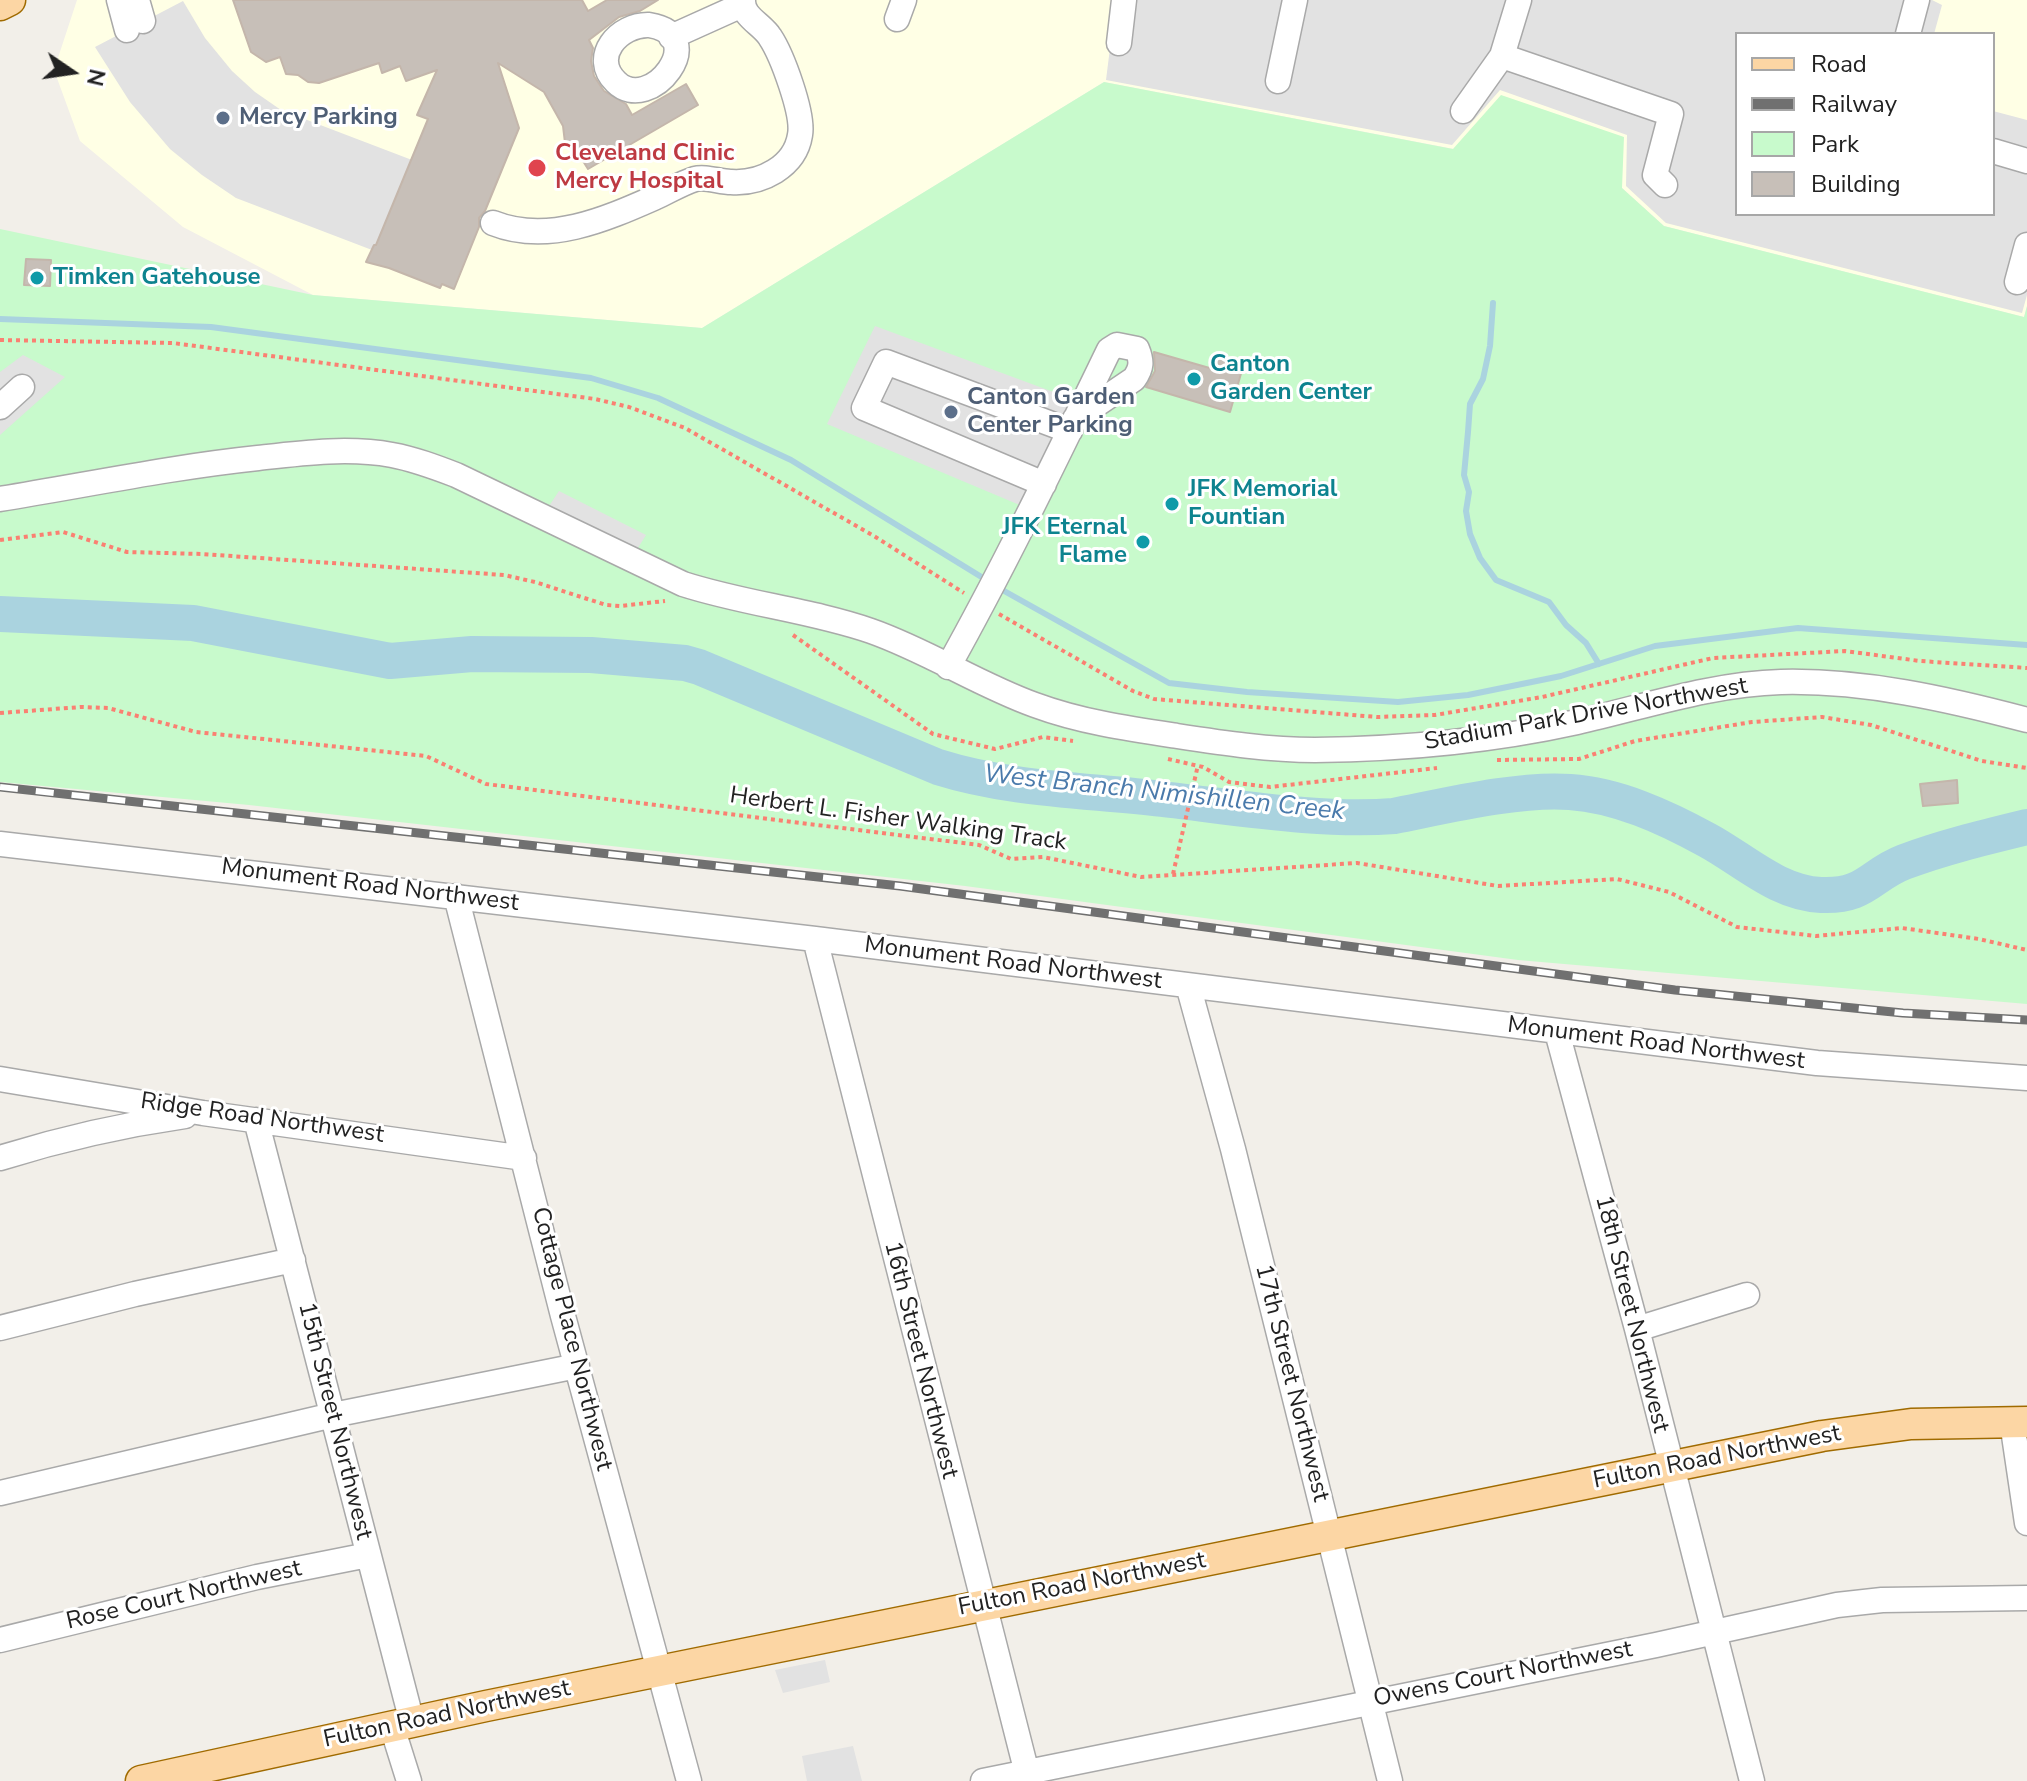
<!DOCTYPE html>
<html>
<head>
<meta charset="utf-8">
<style>
  body { margin:0 }
  #map { position:relative; width:2027px; height:1781px; overflow:hidden; background:#f2efe9; font-family:"Nunito Sans",sans-serif }
  canvas { display:block }
  .legend { position:absolute; left:1735px; top:32px; width:260px; height:184px; box-sizing:border-box; background:#fff; border:2px solid #a7a7a7; margin:0; padding:10px 14px; list-style:none; font-size:24px; color:#222 }
  .legend li { display:flex; align-items:center; gap:16px; height:40px }
  .legend b { width:40px; border:2px solid #a7a7a7 }
  .north { position:absolute; left:32px; top:32px; width:80px; height:80px; -webkit-text-stroke:6px #fff; paint-order:stroke; rotate:103deg; font-size:22px; font-weight:700; line-height:32px; text-align:center; color:#222 }
  .north::after { content:''; display:block; margin:auto; width:28px; height:36px; background:#222; clip-path:polygon(50% 0,100% 100%,50% 72%,0 100%) }
</style>
</head>
<body>
<div id="map">
<canvas width="2027" height="1781"></canvas>
<ul class="legend">
<li><b style="height:10px;background:#fcd6a4"></b>Road</li>
<li><b style="height:10px;background:#707070"></b>Railway</li>
<li><b style="height:22px;background:#c8facc"></b>Park</li>
<li><b style="height:22px;background:#c7bfb8"></b>Building</li>
</ul>
<div class="north">N</div>
</div>
<script>
const ctx = document.querySelector('canvas').getContext('2d');
ctx.lineJoin = 'round';
function fill(path, color) { ctx.fillStyle = color; ctx.fill(path, 'evenodd'); }
function stroke(path, color, width, dash) { ctx.strokeStyle = color; ctx.lineWidth = width; ctx.lineCap = dash ? 'butt' : 'round'; ctx.setLineDash(dash || []); ctx.stroke(path); }
function drawText(font, color, halo, rows, align = 'center') {
  ctx.font = font + ' "Nunito Sans",sans-serif'; ctx.lineWidth = 6; ctx.setLineDash([]); ctx.textBaseline = 'middle'; ctx.strokeStyle = halo; ctx.fillStyle = color; for (const [text, x, y, turn = 0] of rows) {
    ctx.save(); ctx.translate(x, y); ctx.rotate((+turn || 0) * Math.PI / 180); ctx.textAlign = isNaN(turn) ? turn : align; if (halo) ctx.strokeText(text, 0, 0); ctx.fillText(text, 0, 0); ctx.restore();
  }
}
const education = new Path2D(`
  M77 0H2027V306L2024 317 1664 226 1622 188 1454 149 1104 82 702 328 313 295 183 227 80 141 54 70ZM1737 34H1993V214H1737Z`);
const park = new Path2D(`
  M1104 82 1453 149 1501 95 1624 137 1622 188 1664 226 2024 317 2027 306V1004L1518 960 965 886 249 805 0 782V229L313 295 702 328Z`);
const parking = new Path2D(`
  M1116 0H1932L1942 5 1934 34H1737V214H1993V111L2027 120V295L2022 313 1666 223 1626 186 1627 135 1500 90 1452 145 1106 80Z
  M183 1 205 38 232 71 255 92 281 110 412 160 376 245 372 250 236 198 202 175 170 149 130 102 95 47Z
  M875 326 1075 400 1022 506 827 424Z
  M23 355 65 377 0 435V372Z
  M559 491 646 535 636 551 549 506Z
  M825 1660 830 1682 783 1693 775 1670Z
  M853 1746 862 1781H807L802 1756Z`);
const stream = new Path2D(`
  M1493 303 1490 346 1483 379 1470 404 1468 432 1464 475 1469 492 1466 511 1470 534 1480 558 1496 580 1549 602 1566 625 1586 643 1599 664
  M0 319 211 327 591 378 658 398 791 460 988 581
  M997 587 1169 683 1247 692 1398 702 1468 695 1561 676 1655 646 1798 628 2027 645`);
const river = new Path2D(`
  M0 614 193 623 390 661 472 654 591 655 685 663 699 667 938 767C1011 790 1088 790 1162 799 1234 807 1323 822 1394 816 1445 806 1519 788 1570 792 1617 795 1665 817 1707 840 1744 860 1777 893 1821 895 1866 897 1870 875 1904 862 1944 847 1986 837 2027 827`);
const building = new Path2D(`
  M233 0H582L588 11 607 0H658L640 11 619 17 589 40 593 48 591 61 594 76 604 91 626 104 632 115 686 84 698 105 588 169 578 153 565 143 563 126 544 92 498 63 519 128 485 211 479 218V227L454 289 442 284 440 288 389 268 366 262 374 245H376L428 119 417 115 437 70 406 81 400 66 382 73 379 63 319 83 308 82 298 75 286 74 280 57 266 62 251 52Z
  M26 259 51 260 50 286 24 285Z
  M1154 352 1213 369 1217 355 1244 363 1230 412 1146 387 1155 371Z
  M1957 780 1958 803 1923 806 1920 784Z`);
const path = new Path2D(`
  M0 340 173 343 595 399 629 407 685 428 874 536 964 593
  M0 540 63 532 127 552 202 554 504 575 535 582 606 605 620 606 665 601
  M999 614 1133 691 1154 699 1377 717 1435 715 1542 697 1713 658 1845 651 1920 661 2027 668
  M793 635 933 734 995 749 1043 737 1073 741
  M0 713 81 707 108 708 196 732 426 756 486 784 979 845 1011 859 1043 857 1141 877 1357 863 1498 886 1617 879 1669 892 1737 927 1816 936 1902 928 1979 939 2027 950
  M1168 759 1203 767 1229 782 1270 787 1437 768
  M1497 760 1579 759 1635 741 1752 722 1822 717 1871 725 1982 761 2027 768
  M1173 874 1198 765`);
const minor = new Path2D(`
  M119 0 127 30
  M137 0 143 21
  M897 19 904 0
  M649 25C713 35 650 116 616 82 590 57 619 24 649 25Z
  M1908 34 1917 0
  M671 37 742 5
  M1119 43 1124 0
  M1502 56 1671 114 1655 175 1665 185
  M1278 81 1295 0
  M1463 111 1502 56 1519 0
  M1993 151 2027 161
  M493 223C548 245 606 219 656 197 669 191 682 183 695 179 705 176 720 182 731 182 761 184 795 167 800 135 804 114 782 55 770 37 762 24 742 17 743 0
  M2017 282 2027 245
  M0 407 22 387
  M1044 484 864 408 886 362 1070 431
  M0 499C86 485 172 467 258 458 302 453 348 447 392 455 414 459 435 467 456 475L683 584C745 604 810 610 871 631 928 651 979 685 1035 705 1081 722 1130 729 1177 736 1223 743 1269 750 1315 750 1403 749 1491 741 1577 722 1644 707 1711 684 1781 682 1863 680 1948 699 2027 720
  M948 667C1006 563 1057 457 1109 350L1117 345 1137 349C1142 361 1142 368 1134 379L1075 419
  M0 844 815 939 1817 1063 2027 1078
  M456 896 563 1316 689 1781
  M815 939 1029 1781
  M1188 985 1233 1149 1390 1781
  M1557 1032 1637 1329 1752 1781
  M0 1079 203 1113 524 1158
  M256 1120 412 1722
  M0 1158C61 1139 122 1125 185 1116
  M0 1328 135 1294 293 1260
  M1637 1329 1747 1295
  M2012 1422 2027 1523
  M0 1493 333 1415 577 1366
  M0 1640 257 1577 368 1555
  M392 1727 409 1781
  M983 1781 1656 1645 1837 1605 1882 1600 2027 1598`);
const major = new Path2D(`
  M0 5 10 0
  M141 1781 486 1706 1822 1436 1911 1424 2027 1422`);
const rail = new Path2D(`
  M0 787 900 886 1675 990 1903 1013 2027 1020`);
const markers = [
  [223,118,8,"#5c6f8a"],
  [537,168,10,"#e0444e"],
  [37,278,8,"#0f9aa8"],
  [1194,379,8,"#0f9aa8"],
  [951,412,8,"#5c6f8a"],
  [1172,504,8,"#0f9aa8"],
  [1143,542,8,"#0f9aa8"]
];
const serviceNames = [
  ["Mercy Parking",239,118],
  ["Canton Garden",967,398],
  ["Center Parking",967,426]
];
const healthNames = [
  ["Cleveland Clinic",555,154],
  ["Mercy Hospital",555,182]
];
const cultureNames = [
  ["Timken Gatehouse",53,278],
  ["Canton",1210,365],
  ["Garden Center",1210,393],
  ["JFK Memorial",1188,490],
  ["Fountian",1188,518],
  ["JFK Eternal",1127,528,"right"],
  ["Flame",1127,556,"right"]
];
const streetNames = [
  ["Stadium Park Drive Northwest",1586,715,-10],
  ["Herbert L. Fisher Walking Track",898,820,8],
  ["Monument Road Northwest",370,886,7],
  ["Monument Road Northwest",1013,964,7],
  ["Monument Road Northwest",1656,1044,7],
  ["Ridge Road Northwest",262,1119,8],
  ["18th Street Northwest",1631,1314,76],
  ["Cottage Place Northwest",571,1339,76],
  ["16th Street Northwest",920,1360,76],
  ["17th Street Northwest",1291,1383,76],
  ["15th Street Northwest",334,1421,76],
  ["Fulton Road Northwest",1717,1458,-11],
  ["Fulton Road Northwest",1082,1585,-11],
  ["Rose Court Northwest",184,1596,-13],
  ["Owens Court Northwest",1503,1675,-11],
  ["Fulton Road Northwest",447,1715,-12]
];
const waterNames = [
  ["West Branch Nimishillen Creek",1164,794,6]
];
fill(education, '#ffffe5');
fill(park, '#c8facc');
fill(parking, '#e2e2e2');
stroke(stream, '#aad3df', 6);
stroke(river, '#aad3df', 36);
fill(building, '#c7bfb8');
stroke(building, '#c4b6ab', 2);
stroke(minor, '#a9a9a9', 27);
stroke(major, '#a06b00', 33);
stroke(path, '#fa8072', 4, [4, 4]);
stroke(minor, '#fff', 24);
stroke(major, '#fcd6a4', 30);
stroke(rail, '#707070', 9);
stroke(rail, '#fff', 6, [18]);
for (const [x, y, r, color] of markers) { const dot = new Path2D(); dot.arc(x, y, r, 0, 2 * Math.PI); ctx.fillStyle = color; ctx.fill(dot); stroke(dot, '#fff', 3); }
drawText('bold 24px', '#4e5e75', '#fff', serviceNames, 'left');
drawText('bold 24px', '#be3a42', '#fff', healthNames, 'left');
drawText('bold 24px', '#0d838f', '#fff', cultureNames, 'left');
drawText('24px', '#222', '#fff', streetNames);
drawText('italic 26px', '#4a7aab', '#fff', waterNames);
</script>
</body>
</html>
